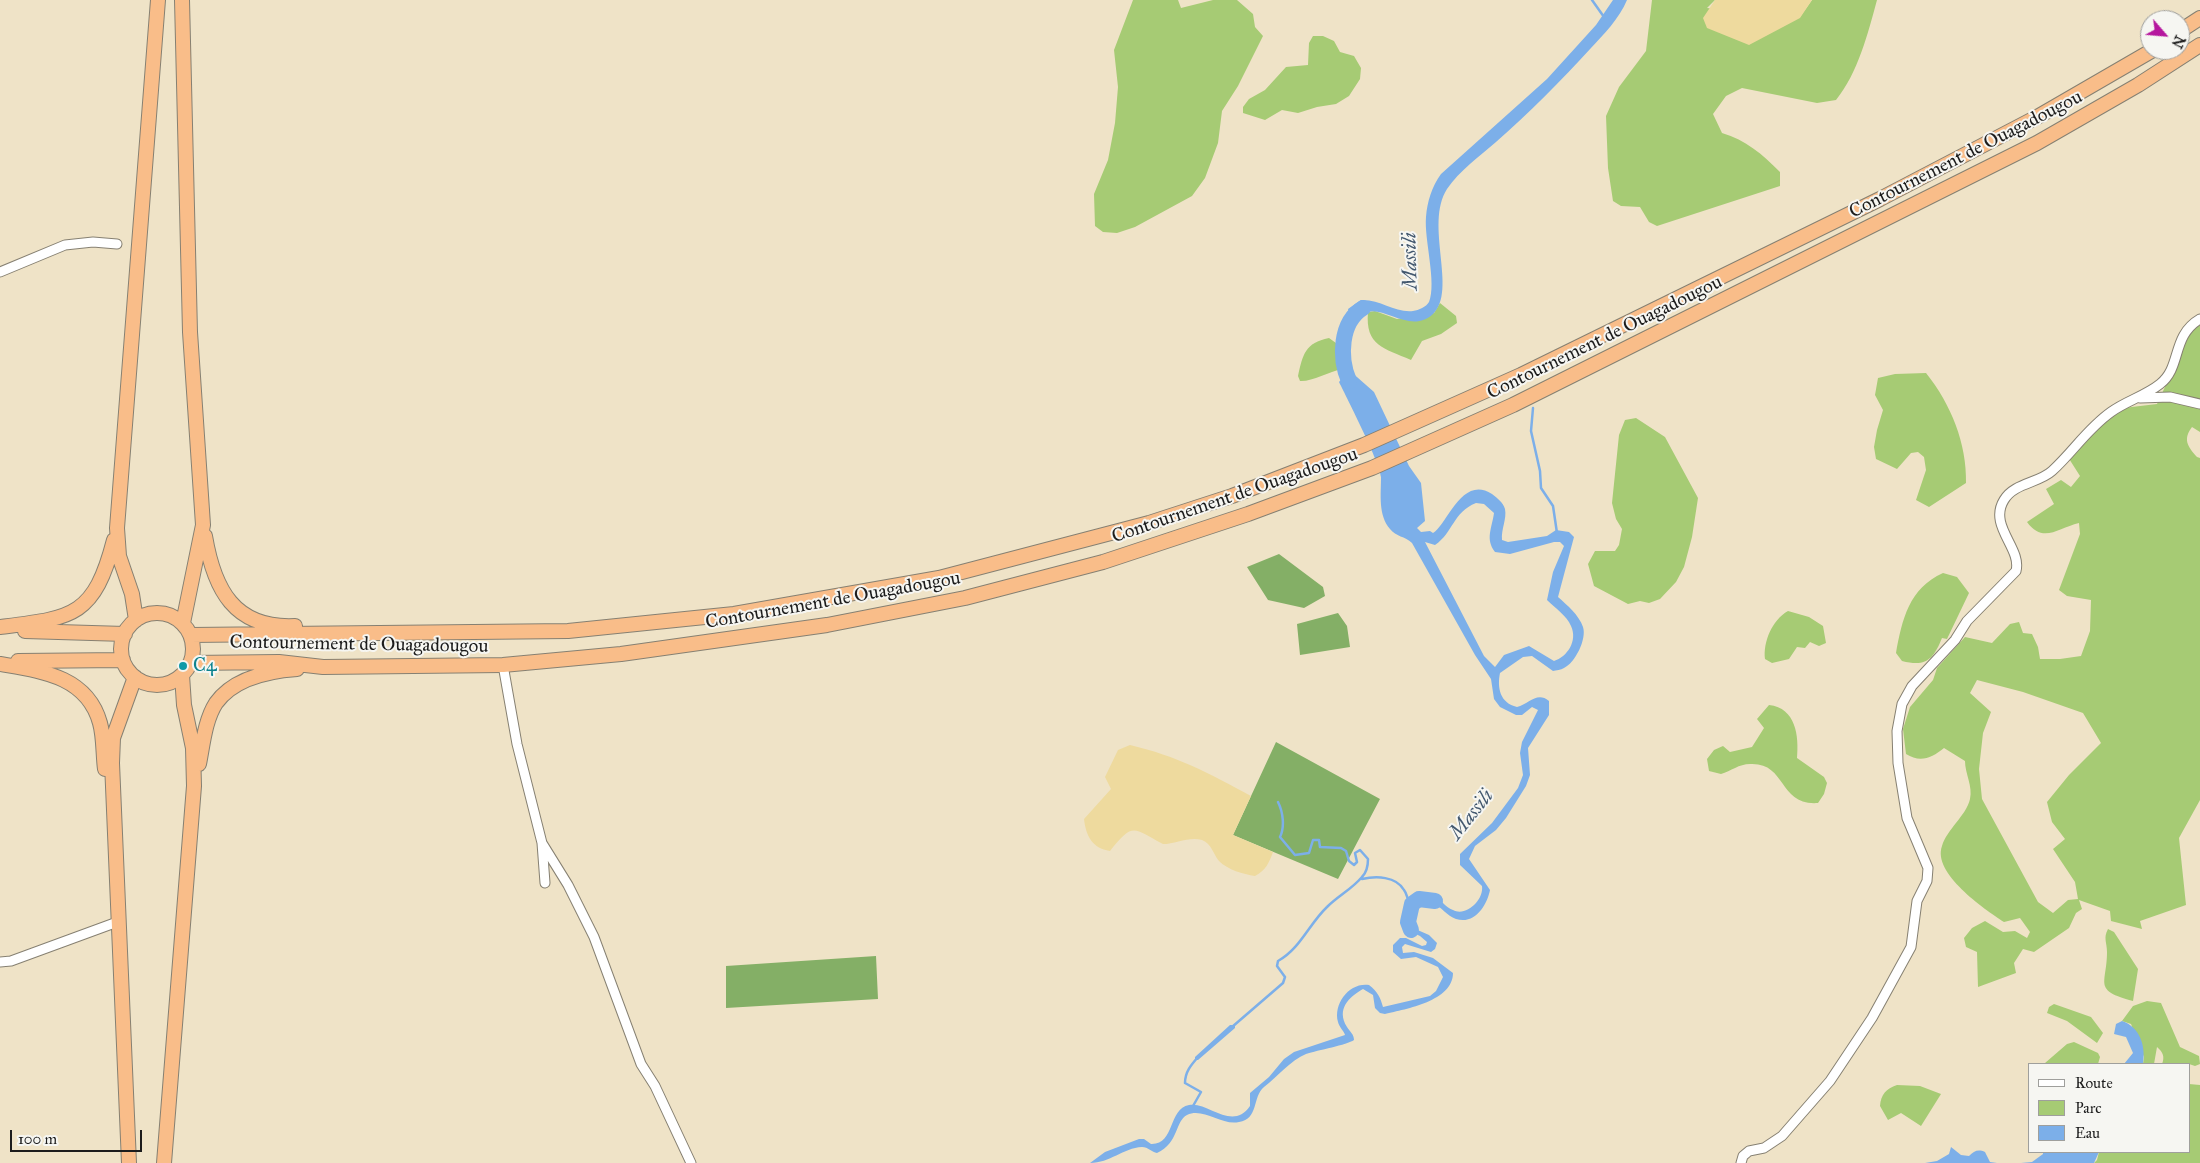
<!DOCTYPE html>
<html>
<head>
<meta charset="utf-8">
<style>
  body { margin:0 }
  #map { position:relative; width:2200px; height:1163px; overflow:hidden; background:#efe3c7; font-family:"IM FELL Great Primer",serif }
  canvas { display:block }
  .legend { position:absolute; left:2028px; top:1063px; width:162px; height:90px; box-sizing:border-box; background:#f6f6f2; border:1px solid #9f9f9c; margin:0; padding:6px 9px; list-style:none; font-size:15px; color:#1c1c1c }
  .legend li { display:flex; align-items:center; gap:10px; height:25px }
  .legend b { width:25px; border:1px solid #9f9f9c }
  .north { position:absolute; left:2140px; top:10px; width:50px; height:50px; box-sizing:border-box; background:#f6f6f2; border:1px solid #9f9f9c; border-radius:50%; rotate:117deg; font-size:14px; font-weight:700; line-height:20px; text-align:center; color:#1c1c1c }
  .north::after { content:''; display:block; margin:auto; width:18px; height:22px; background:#b5179e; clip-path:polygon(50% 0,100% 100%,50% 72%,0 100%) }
  .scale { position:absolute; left:10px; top:1130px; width:132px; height:22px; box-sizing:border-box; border:2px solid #1c1c1c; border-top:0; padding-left:6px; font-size:15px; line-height:18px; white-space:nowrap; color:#1c1c1c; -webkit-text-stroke:4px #f6f6f2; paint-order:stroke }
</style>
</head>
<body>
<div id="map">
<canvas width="2200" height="1163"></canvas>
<ul class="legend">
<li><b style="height:6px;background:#fff"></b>Route</li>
<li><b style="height:14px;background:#a6cb74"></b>Parc</li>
<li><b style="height:14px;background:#7cafe9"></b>Eau</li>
</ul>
<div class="north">N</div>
<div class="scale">100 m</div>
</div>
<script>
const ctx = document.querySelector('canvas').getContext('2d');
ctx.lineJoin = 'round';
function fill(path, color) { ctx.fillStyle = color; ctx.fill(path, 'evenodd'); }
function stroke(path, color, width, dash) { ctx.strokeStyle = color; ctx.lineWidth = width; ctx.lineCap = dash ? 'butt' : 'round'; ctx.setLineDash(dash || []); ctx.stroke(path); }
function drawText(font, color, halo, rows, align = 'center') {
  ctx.font = font + ' "IM FELL Great Primer",serif'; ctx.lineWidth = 4; ctx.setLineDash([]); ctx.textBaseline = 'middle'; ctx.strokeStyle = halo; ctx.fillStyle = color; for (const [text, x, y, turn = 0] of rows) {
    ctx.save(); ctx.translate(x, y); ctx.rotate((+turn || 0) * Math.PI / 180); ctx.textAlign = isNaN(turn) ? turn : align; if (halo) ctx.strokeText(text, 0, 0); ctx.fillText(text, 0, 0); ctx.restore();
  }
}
const green = new Path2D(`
  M1133 0H1178L1181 8 1213 0H1237L1253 14 1255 27 1263 36 1238 86 1222 111 1218 143 1205 178 1192 196 1135 227 1117 233 1103 232 1095 226 1094 194 1108 160 1115 123 1118 87 1114 50Z
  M1652 0H1715L1707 8 1799 18 1812 0H1877C1868 33 1858 73 1836 100L1817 103 1742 88 1726 96 1713 114 1722 133C1746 140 1762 154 1780 172V186L1657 226 1649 222 1640 207 1621 206 1613 201 1608 168 1606 116 1619 87 1646 51Z
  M1313 36H1323L1334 41 1340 52 1354 56 1361 68 1360 79 1349 96 1336 104 1317 107 1298 113 1282 110 1265 120 1243 113V107L1249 99 1265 90 1286 67 1308 65 1309 43Z
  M1440 303 1456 316 1457 323 1441 334 1422 341 1411 360C1384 348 1365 346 1368 312L1375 311 1397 319 1434 313Z
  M2200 325V432L2192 427C2183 439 2187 446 2197 457L2200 458V800L2179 838 2186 905 2140 921 2142 929 2111 921 2110 911 2079 900 2082 909 2076 913 2069 928 2034 952 2023 949 2014 963 2016 973 1978 987 1977 952 1966 947 1964 938 1972 928 1985 921 2003 932 2015 931 2027 938 2030 932 2020 918 2004 922C1984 909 1932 873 1942 846 1947 829 1966 816 1970 799 1973 786 1965 774 1965 761L1944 748C1932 758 1920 763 1906 754L1903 729 1910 707 1933 680 1937 668 1965 637 1992 643 2010 624 2019 622 2023 633 2032 634 2038 647 2040 659H2060L2081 656 2090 631 2091 600 2067 596 2059 590 2080 534 2079 523C2058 528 2043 544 2027 522L2054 504 2046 489 2061 480 2071 487 2080 476 2066 454 2115 409 2157 404 2191 331ZM1977 680 2023 692 2083 713 2101 743 2069 775 2047 802 2052 822 2065 839 2053 849 2075 882 2078 899 2068 900 2053 913 2038 902 1982 799 1979 769 1983 733 1991 712 1970 693Z
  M1329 338 1343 348 1344 360 1342 361V369C1329 372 1311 382 1300 381L1298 376C1303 354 1305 343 1329 338Z
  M1926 373C1951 404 1967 444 1966 483L1929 507 1916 500 1926 470 1924 457 1918 452 1911 453 1897 469 1876 459 1874 447 1877 430 1883 410 1875 395 1878 378 1895 374Z
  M1636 418 1665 437 1698 498 1692 537 1684 567 1676 582 1660 599 1649 603 1640 601 1628 604 1594 586 1588 564 1595 551H1615L1619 545 1622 529 1616 519 1612 503 1619 435 1625 420Z
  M1943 573 1957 577 1969 593 1947 639 1942 638C1933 660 1926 667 1902 661L1896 653C1902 620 1909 588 1943 573Z
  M1788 611 1809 617 1823 626 1826 643 1819 646 1810 642 1805 648 1797 647 1789 659 1772 663 1765 659C1763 642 1772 620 1788 611Z
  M1769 705C1796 708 1799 736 1797 758L1824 777 1827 783 1824 794 1818 803C1778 806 1787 762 1750 764 1739 764 1731 771 1721 774L1709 771 1707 759 1714 750 1723 746 1730 752 1752 747 1764 728 1757 719Z
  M2108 929 2114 932 2138 969 2133 1001C2092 990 2107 984 2107 952 2107 942 2103 938 2108 929Z
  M2147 1001 2161 1003 2180 1047 2199 1056 2200 1064 2195 1066 2186 1063 2162 1064C2165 1057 2163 1052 2157 1047L2154 1064H2143L2144 1057 2131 1024 2122 1021 2133 1006Z
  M2054 1004 2091 1017 2103 1033 2097 1043 2067 1021 2047 1013 2049 1007Z
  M2074 1042 2098 1053 2100 1057 2098 1064 2045 1063 2067 1044Z
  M2189 1084 2200 1085V1163H2094L2097 1160 2099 1152H2189Z
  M1897 1085 1920 1086 1941 1094 1921 1126 1901 1113 1888 1120 1880 1106C1881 1094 1886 1089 1897 1085Z`);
const forest = new Path2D(`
  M1279 554 1323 587 1325 596 1304 608 1268 600 1247 567Z
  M1338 613 1347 626 1350 647 1300 655 1297 624Z
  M1276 742 1380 799 1338 879 1233 835Z
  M876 956 878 999 726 1008V966Z`);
const sand = new Path2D(`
  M1715 0H1812L1800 18 1749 45 1707 28 1703 18Z
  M1130 745C1177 756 1209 773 1251 796L1233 835 1273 852C1269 863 1266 870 1255 876 1243 874 1228 870 1219 861 1213 854 1212 844 1202 840 1190 836 1175 844 1163 844 1133 829 1134 821 1110 851 1092 848 1086 836 1084 819L1111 789 1105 777 1118 750Z`);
const water = new Path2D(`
  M1613 0H1627C1619 19 1604 34 1591 48 1561 81 1529 113 1496 142 1480 156 1459 171 1447 189 1424 225 1458 290 1433 314 1412 334 1385 307 1368 312 1362 314 1357 320 1353 324L1348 323 1350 317 1348 309 1361 300C1380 299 1395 313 1413 311 1419 310 1426 307 1429 302 1437 283 1424 239 1426 217 1427 202 1432 186 1441 174L1547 79 1596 25Z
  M1342 360H1346L1349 370 1374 392 1409 466 1421 483 1425 521 1417 528 1421 532 1430 531 1433 533C1447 525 1462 474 1492 494 1497 498 1503 502 1505 509 1507 519 1501 529 1502 540L1508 542 1547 536 1556 530 1569 532 1574 537 1558 597C1567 605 1579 615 1583 627 1587 639 1575 663 1564 668 1561 670 1556 670 1553 671L1532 656 1523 657 1500 673C1497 688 1500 703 1517 707 1529 704 1537 691 1549 701V715L1528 748 1530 775 1526 786 1506 818 1496 830 1475 846 1469 859 1490 890C1487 905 1475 925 1456 919 1447 916 1441 906 1433 904 1428 902 1422 903 1417 903L1415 897 1434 894C1440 899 1445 907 1453 910 1466 917 1484 900 1482 886L1460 865V854L1492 823 1518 788 1523 775 1520 753 1522 742 1538 710 1532 707 1522 715H1516L1500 707 1494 699 1491 679 1475 655 1412 543C1405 536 1396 537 1390 529 1378 515 1381 494 1381 477 1381 465 1347 398 1339 382L1344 376ZM1476 503 1484 504 1494 513C1492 528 1485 539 1495 552L1510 554 1554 542H1560L1564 546 1553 572 1547 600C1555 608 1567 616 1571 626 1578 641 1567 657 1554 661L1529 646 1504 655 1495 667 1484 656 1425 542 1435 545C1453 533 1453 512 1476 503Z
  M1408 908 1413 911V928L1429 935 1437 943 1435 949 1431 952 1405 944 1402 947 1403 953 1414 952 1433 958 1453 973C1453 1001 1406 1009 1385 1014L1380 1013 1375 1008 1373 995 1363 989C1349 997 1336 1009 1347 1027 1350 1032 1354 1034 1354 1040 1347 1045 1318 1050 1306 1054 1291 1060 1277 1077 1264 1087 1252 1097 1259 1119 1239 1122 1222 1126 1203 1107 1187 1115 1175 1121 1179 1143 1157 1153 1152 1152 1148 1147 1142 1147 1123 1148 1110 1163 1090 1163L1105 1152 1139 1139H1144L1151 1144C1175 1145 1168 1109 1189 1105 1208 1101 1232 1132 1250 1106V1093L1269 1077 1284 1059 1294 1052 1345 1035C1344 1031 1339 1027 1338 1022 1333 1003 1350 982 1369 985 1378 992 1380 997 1383 1007L1430 996 1436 991 1443 977 1438 967 1416 957 1401 959 1393 952V945L1400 938H1406L1422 946 1426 945 1427 942 1420 936 1407 930 1404 922Z
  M2122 1021C2140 1027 2146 1046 2143 1064H2124L2133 1053 2126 1037 2114 1034 2116 1024Z
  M1230 1025H1235V1028L1198 1060H1195V1057Z
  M1951 1147 1961 1155 1969 1156C1974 1151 1978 1149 1985 1152L1990 1162 1997 1163H1925L1937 1161 1949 1154Z
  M2043 1152H2099L2094 1163H2021L2032 1162 2043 1154Z`);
const stream = new Path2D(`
  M1592 0 1604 17
  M1533 408 1531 431 1540 471 1541 488 1553 506 1557 533
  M1362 879C1376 876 1396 876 1404 890 1408 895 1406 900 1412 904
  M1232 1027 1283 983 1285 977 1277 966 1278 961C1300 949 1309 924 1327 907 1338 896 1352 889 1362 877 1367 872 1368 866 1368 859L1360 850 1355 853 1357 862 1354 865 1349 861 1346 851 1341 848 1320 847 1319 840H1313L1309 853 1295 855 1280 837C1285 827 1283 812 1278 802
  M1193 1106 1201 1092 1185 1083C1185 1072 1191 1065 1198 1057`);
const river = new Path2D(`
  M1349 381C1339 358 1340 322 1363 308
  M1411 930 1408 922 1412 904 1419 899 1435 901`);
const minor = new Path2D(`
  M0 272 65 245 93 242 117 244
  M2140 398 2170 397 2200 404
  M503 665 517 744 542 843 545 883
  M542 843 568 885 594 937 641 1064 655 1086 691 1163
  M0 962 11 961 120 921
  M1741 1163 1743 1156 1749 1151 1764 1148 1782 1136 1830 1081 1872 1018 1911 947 1917 901 1927 881 1928 868 1907 818 1898 763 1897 731 1902 704 1912 686 1955 640 1967 621 2016 571C2022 548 1988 526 2004 500 2014 483 2039 483 2052 471 2073 452 2087 429 2111 412 2126 401 2145 396 2160 384 2182 367 2171 336 2200 319`);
const trunk = new Path2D(`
  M182 0 190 332 203 525 183 623
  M2180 31 2200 18
  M205 536C214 589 234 629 295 626
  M121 649a36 36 0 1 1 72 0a36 36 0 1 1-72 0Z
  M136 620 132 594 119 556 117 528 158 0
  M0 627C73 618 94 617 114 540
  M25 631 125 634
  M191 635 568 631 734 614 939 578 1149 523 1232 496 1364 445 1521 375 1880 199 2039 116 2153 50
  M18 661 123 660
  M190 663 279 662 323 667 503 665 621 654 827 625 965 598 1103 562 1248 514 1372 468 1513 405 2037 143 2138 85 2200 45
  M0 664C41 671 87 676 100 723 104 737 103 754 105 769
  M199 764C203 744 205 720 216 703 234 678 269 671 297 669
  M129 1163 112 763 113 738 135 677
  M164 1163 194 786 193 748 184 705 182 675`);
const markers = [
  [183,666,5,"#0f9aa8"]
];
const streetNames = [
  ["Contournement de Ouagadougou",1966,155,-27],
  ["Contournement de Ouagadougou",1605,338,-26],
  ["Contournement de Ouagadougou",1235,496,-19],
  ["Contournement de Ouagadougou",833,601,-10],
  ["Contournement de Ouagadougou",359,645,1]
];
const cultureNames = [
  ["C4",193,666]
];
const waterNames = [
  ["Massili",1411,261,-91],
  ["Massili",1472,815,-51]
];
fill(green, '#a6cb74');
fill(forest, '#84af66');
fill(sand, '#eeda9e');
fill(water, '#7cafe9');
stroke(stream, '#7cafe9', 2.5);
stroke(river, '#7cafe9', 16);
stroke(minor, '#868072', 11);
stroke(trunk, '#868072', 16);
stroke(minor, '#fff', 9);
stroke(trunk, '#f9bd89', 14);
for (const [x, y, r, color] of markers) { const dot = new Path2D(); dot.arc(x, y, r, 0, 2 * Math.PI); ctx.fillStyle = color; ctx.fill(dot); stroke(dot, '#f6f6f2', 2); }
drawText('19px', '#1c1c1c', '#f6f6f2', streetNames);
drawText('19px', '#0d838f', '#f6f6f2', cultureNames, 'left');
drawText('italic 20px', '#42576e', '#f6f6f2', waterNames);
</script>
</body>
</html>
